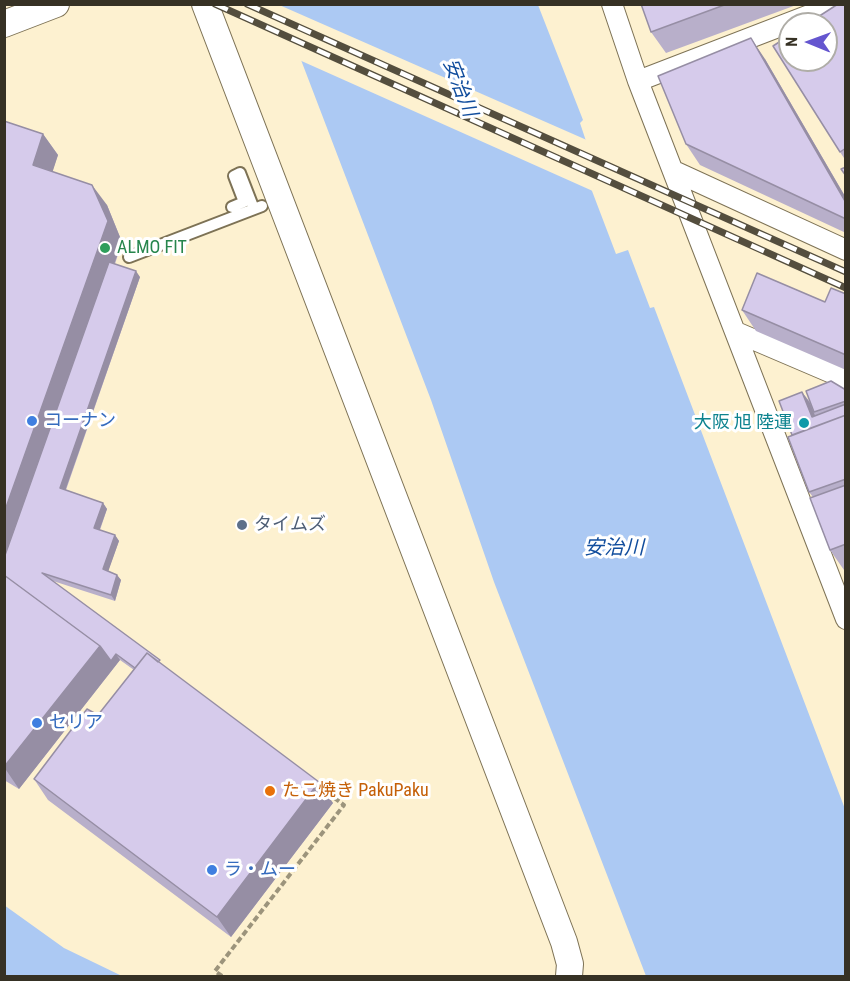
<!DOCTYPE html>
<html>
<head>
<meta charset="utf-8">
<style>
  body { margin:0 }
  #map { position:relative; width:850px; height:981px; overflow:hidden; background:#fdf1d0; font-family:"Roboto Condensed",sans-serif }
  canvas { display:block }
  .frame { position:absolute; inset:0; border:6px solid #363124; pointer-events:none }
  .north { position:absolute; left:778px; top:12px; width:60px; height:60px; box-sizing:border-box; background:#fff; border:2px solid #afada7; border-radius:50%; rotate:271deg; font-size:16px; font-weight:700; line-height:24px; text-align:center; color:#363124 }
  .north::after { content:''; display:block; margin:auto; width:21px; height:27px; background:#6556cf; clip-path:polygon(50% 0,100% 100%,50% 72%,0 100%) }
</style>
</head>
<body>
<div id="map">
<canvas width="850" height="981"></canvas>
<div class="frame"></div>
<div class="north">N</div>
</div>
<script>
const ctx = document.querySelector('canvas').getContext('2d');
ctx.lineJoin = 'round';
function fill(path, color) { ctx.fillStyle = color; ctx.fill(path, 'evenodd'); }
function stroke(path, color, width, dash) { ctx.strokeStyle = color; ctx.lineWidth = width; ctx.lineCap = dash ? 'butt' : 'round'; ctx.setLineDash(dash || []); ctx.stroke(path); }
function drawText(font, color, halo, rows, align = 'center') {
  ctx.font = font + ' "Roboto Condensed","Noto Sans JP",sans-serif'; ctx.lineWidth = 6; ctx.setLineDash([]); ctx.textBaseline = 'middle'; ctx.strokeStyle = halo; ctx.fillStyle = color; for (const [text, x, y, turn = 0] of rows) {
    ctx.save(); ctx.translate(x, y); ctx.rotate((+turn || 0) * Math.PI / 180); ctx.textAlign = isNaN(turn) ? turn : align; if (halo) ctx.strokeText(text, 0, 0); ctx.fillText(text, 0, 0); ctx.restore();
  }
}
const water = new Path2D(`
  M280 5H538L583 120 580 123 587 144 576 149 616 254 628 250 650 308 654 307 845 809V976H646L494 582 431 400Z
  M4 905 64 948 122 976H5Z`);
const pier = new Path2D(`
  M277 4 589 141V146L579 150 595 192 297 59Z`);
const path = new Path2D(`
  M222 976 215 971 344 805 321 788`);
const service = new Path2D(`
  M232 207 244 202 234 176 240 173 254 209
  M129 257 262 206`);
const minor = new Path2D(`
  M612 4 638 81 846 619
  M638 81 838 4
  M674 171 846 250
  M736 332 846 379`);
const tertiary = new Path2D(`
  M205 4 564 942 570 964 569 976
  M4 24 56 4`);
const rail = new Path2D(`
  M215 4 846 288
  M247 4 846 272`);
const wall = new Path2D(`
  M641 4H799L666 53 651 32Z
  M846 4V161L840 152Z
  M765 59 846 198V233L700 165 686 144Z
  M4 121 43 134 58 155 52 172 107 205 122 242 115 264 140 277 66 490 103 503 107 509 100 530 115 535 119 541 108 571 117 575 121 580 115 601 53 581 163 665 333 803 231 937 48 800 34 779 98 715 134 670 120 660 19 789 4 780Z
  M846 294V370L756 331 742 310 825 302Z
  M846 390V570H844L830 550 813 497 809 492 792 435 802 392 810 402Z`);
const shadedWall = new Path2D(`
  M751 38 765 59 846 198V203Z
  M43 134 58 155 48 186 33 165Z
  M92 185 107 205 122 242 4 575V513Z
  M136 271 140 277 64 494 60 488Z
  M802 392 810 403 820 428 812 417Z
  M103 503 107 509 98 534 94 528Z
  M115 535 119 541 107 575 103 569Z
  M117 575 121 580 115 601 111 595Z
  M100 646 116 654 120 660 19 789 4 767Z
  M319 782 333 803 231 937 217 917Z`);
const building = new Path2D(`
  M641 4H727L651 32Z
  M838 4H846V148L840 152 773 46 790 35V60H826V24H807Z
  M751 38 846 203V219L686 144 658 76Z
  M4 121 43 134 33 165 92 185 108 221 4 513Z
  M846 167V176L841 169Z
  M109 262 136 271 60 488 103 503 94 528 115 535 103 569 117 575 111 595 42 573 160 660 158 662 147 653 135 668 116 654 111 661 100 646 4 575V558Z
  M757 273 825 302 831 288 846 294V355L742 310Z
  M831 381 846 390V401L814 412 806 391Z
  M802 392 812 417 846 404V415L792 435 779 401Z
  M846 415V479L809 492 788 437Z
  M846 485V544L830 550 810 498Z
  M4 575 100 646 4 767Z
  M147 653 319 782 217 917 34 779 87 709 98 715Z`);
const markers = [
  [105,248,6,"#2e9e5b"],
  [32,421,6,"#3f7fe0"],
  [804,423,6,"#0f9aa8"],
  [242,525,6,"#5c6f8a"],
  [37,723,6,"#3f7fe0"],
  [270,791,6,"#e8710a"],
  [212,870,6,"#3f7fe0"]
];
const leisureNames = [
  ["ALMO FIT",117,248]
];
const shopNames = [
  ["コーナン",44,421],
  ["セリア",49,723],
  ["ラ・ムー",224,870]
];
const cultureNames = [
  ["大阪 旭 陸運",792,423]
];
const serviceNames = [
  ["タイムズ",254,525]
];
const foodNames = [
  ["たこ焼き PakuPaku",282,791]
];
const waterNames = [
  ["安治川",459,88,69],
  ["安治川",614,549]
];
fill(water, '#acc9f3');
fill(pier, '#fdf1d0');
stroke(service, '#7d7255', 14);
stroke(minor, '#7d7255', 22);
stroke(tertiary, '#7d7255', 28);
stroke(path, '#9c947c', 4, [6, 3]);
stroke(service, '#fff', 10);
stroke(minor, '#fff', 20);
stroke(tertiary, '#fff', 26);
stroke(rail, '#544e3e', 7);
stroke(rail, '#fff', 4.5, [14]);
fill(wall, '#b8afca');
fill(shadedWall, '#968ea4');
fill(building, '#d6cbeb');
stroke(building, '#968ea4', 1.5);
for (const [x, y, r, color] of markers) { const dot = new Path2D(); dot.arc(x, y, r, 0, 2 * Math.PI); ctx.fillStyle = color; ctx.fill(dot); stroke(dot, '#fff', 2); }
drawText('18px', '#27864d', '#fff', leisureNames, 'left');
drawText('18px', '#366cbe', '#fff', shopNames, 'left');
drawText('18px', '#0d838f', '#fff', cultureNames, 'right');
drawText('18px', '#4e5e75', '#fff', serviceNames, 'left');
drawText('18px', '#c56008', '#fff', foodNames, 'left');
drawText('italic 20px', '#114d9d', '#fff', waterNames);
</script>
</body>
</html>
